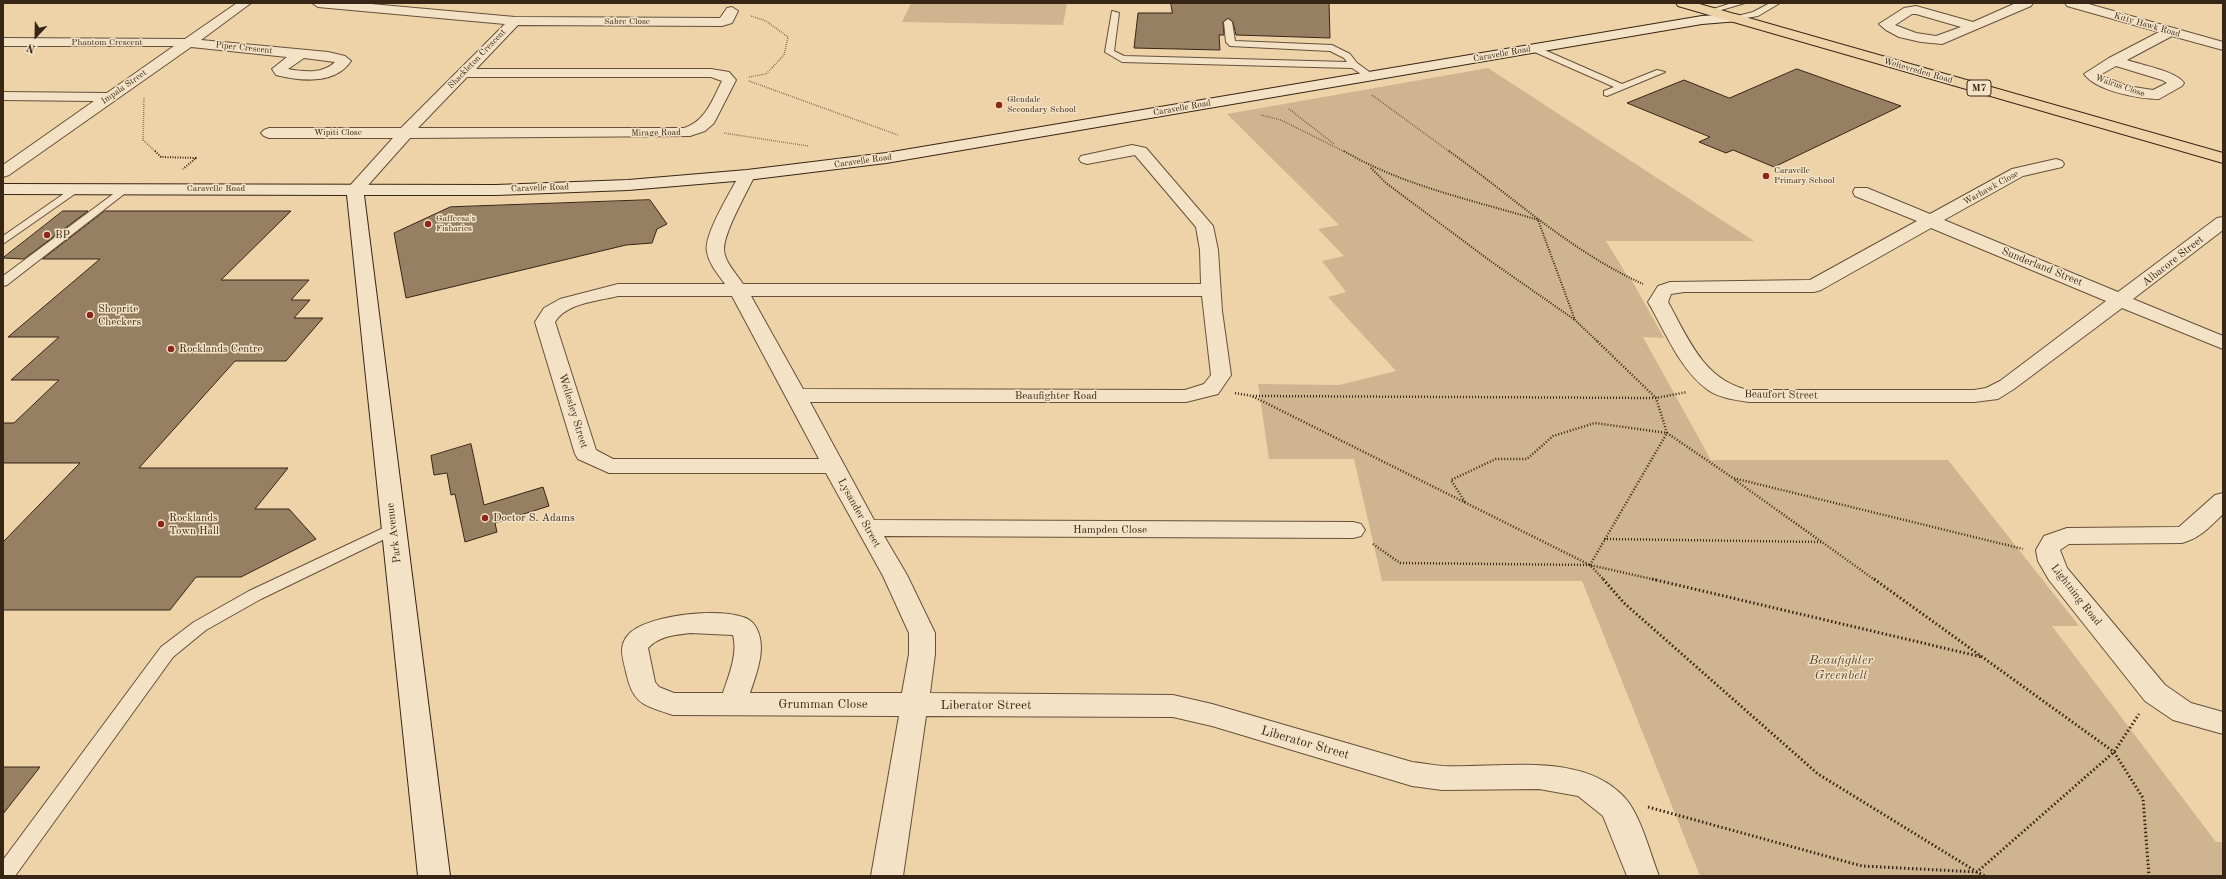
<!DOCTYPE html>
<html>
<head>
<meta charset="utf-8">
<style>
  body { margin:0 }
  #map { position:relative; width:2226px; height:879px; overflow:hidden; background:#eed2a8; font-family:"Old Standard TT",serif }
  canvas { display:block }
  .frame { position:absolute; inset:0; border:4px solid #372616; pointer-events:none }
  .north { position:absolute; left:16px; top:16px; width:40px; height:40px; -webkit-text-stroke:3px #f4e2c6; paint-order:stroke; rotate:202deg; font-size:11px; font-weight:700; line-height:16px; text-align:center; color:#372616 }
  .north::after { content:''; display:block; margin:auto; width:14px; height:18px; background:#372616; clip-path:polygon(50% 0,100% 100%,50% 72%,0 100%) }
</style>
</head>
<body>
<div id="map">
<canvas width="2226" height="879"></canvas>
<div class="frame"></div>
<div class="north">N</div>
</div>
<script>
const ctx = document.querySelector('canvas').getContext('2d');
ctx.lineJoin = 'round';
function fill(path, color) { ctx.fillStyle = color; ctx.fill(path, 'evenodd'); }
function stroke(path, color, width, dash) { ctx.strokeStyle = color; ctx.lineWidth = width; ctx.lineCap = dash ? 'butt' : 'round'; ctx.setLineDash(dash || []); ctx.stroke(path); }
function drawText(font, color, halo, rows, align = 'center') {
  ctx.font = font + ' "Old Standard TT",serif'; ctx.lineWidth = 3; ctx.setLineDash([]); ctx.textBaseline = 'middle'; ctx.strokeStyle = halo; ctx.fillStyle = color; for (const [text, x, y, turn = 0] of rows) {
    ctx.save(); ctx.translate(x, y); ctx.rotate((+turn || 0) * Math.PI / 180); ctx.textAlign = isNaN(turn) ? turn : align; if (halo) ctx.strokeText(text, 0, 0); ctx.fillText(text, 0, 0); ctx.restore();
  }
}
const green = new Path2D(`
  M911 3H1067L1063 25 902 22Z
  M1488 68 1754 241H1606L1628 277H1630L1664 338 1643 337 1711 460H1948L2079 626H2052L2216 842H2223V876H1700L1582 581H1382L1354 459H1269L1258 384 1339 385 1396 371 1328 297 1346 292 1322 261 1344 256 1318 229 1339 225 1227 114Z`);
const building = new Path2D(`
  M1171 3H1329L1330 38 1236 35 1233 22 1228 18 1223 22 1224 35H1219L1220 50 1134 48 1138 13H1172Z
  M1797 69 1901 106 1774 167 1733 150 1726 153 1699 142 1710 137 1627 103 1684 80 1729 98Z
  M650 200 667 224 657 229 652 243 626 245 406 298 394 233 450 207Z
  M63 211H88L24 259 3 258Z
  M105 211H291L221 280H309L291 300H310L294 318H323L286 361H235L139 468H288L255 509H289L316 539 241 577H196L170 610H3V542L80 463H3V423H14L59 380H11L59 337H8L100 259H43Z
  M471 444 484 505 543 487 549 506 495 523 497 532 465 542 455 494 451 495 447 473 434 475 431 456Z
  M3 767H40L3 814Z`);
const pathFar3 = new Path2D(`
  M749 77 766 74 784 55 788 37 766 21 751 16
  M749 81 898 135
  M1372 95 1450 152
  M144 98 143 140 156 152
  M1289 109 1334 144
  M1261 115 1281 120 1345 152
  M724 133 808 146`);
const pathFar2 = new Path2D(`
  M155 151 161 157 196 158 183 169
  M1344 151C1403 186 1473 200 1538 220L1575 320 1598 342
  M1449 151C1513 197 1570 251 1643 284
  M1371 168 1386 183 1489 260 1575 320`);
const pathFar1 = new Path2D(`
  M1235 393 1252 396 1590 565 1656 580
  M1253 396 1656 398 1687 392
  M1735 480 1875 580
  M1465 502 1451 480 1496 459H1527L1553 436 1595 423 1667 433 1733 478 2023 549
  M1604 539 1822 542
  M1373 544 1400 563 1590 565 1604 580
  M1590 565 1667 433 1656 398 1597 341`);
const path = new Path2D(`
  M1603 579 1624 603 1818 774 1977 872 2114 752 2139 714
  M1652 579 1982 657
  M1874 579 2114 752 2143 798 2149 876
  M1648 807 1862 866 1977 872 1985 876`);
const lane = new Path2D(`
  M1732 3H1745L1711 13 1707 11Z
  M1770 3H1780L1758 16 1734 20 1730 18 1753 12Z
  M1112 11 1119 13 1114 51 1124 56 1347 62 1344 58 1330 51 1230 46 1226 42 1224 22 1228 19 1232 22 1235 41 1332 45 1350 54 1357 63 1375 76 1367 78 1352 68 1122 62 1105 52Z
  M1533 45 1622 84 1657 70 1665 72 1607 96 1604 95V91L1614 87 1530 50 1529 48Z
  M75 186 80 189 79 191 3 244V236Z
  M124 186 129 189 128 191 7 285 3 286V276Z
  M394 523 399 524 402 528 399 532 261 599 206 630 173 657 15 876H3V860L161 647 194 622 249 591Z`);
const street = new Path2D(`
  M237 3H251L201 40 328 52 345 56 351 61C335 85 300 81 276 75L272 69 287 57 191 47 9 175 3 177V165L94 101 3 100V92L107 93 174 46H3V38L185 39ZM304 58 335 62C323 74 304 72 288 69Z
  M312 3H360L515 17 720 18 727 8 732 7 738 11 732 23 722 26 518 25 476 69H711L729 72 736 80 714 123 705 131 690 136 410 138 361 193H349L347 189 393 138H269L264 136 261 133 264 130 269 128H401L505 24 318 7ZM467 77H711L722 81C712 100 706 121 684 128H418Z
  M2016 3H2033L2031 6 1942 44 1921 42 1899 37 1886 30 1879 24 1904 8 1916 6 1973 22ZM1912 14H1916L1961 27 1936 36 1916 33 1895 25Z
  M2065 3H2085L2223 42V50L2172 36 2127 60C2141 65 2176 71 2184 83L2182 86 2159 99C2139 99 2096 91 2084 74L2109 58 2159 32 2067 6ZM2116 66 2162 80 2167 83 2153 90 2127 86 2100 75Z
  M1132 145 1146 148 1213 226 1218 250 1222 311 1231 375 1218 394 1186 402H810L874 520 1353 522 1361 524 1365 530 1361 536 1353 538 884 536 907 575 935 633V654L930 693 1173 695 1212 704 1412 762C1422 763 1432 765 1442 766 1499 769 1582 750 1625 798 1641 816 1650 853 1659 876H1627L1603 816 1578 796 1539 789 1442 790 1412 786 1212 726 1173 717 926 716 903 876H871L899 716 673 715C644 705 633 705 626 672 623 658 618 647 628 635 644 614 737 604 753 623 769 643 757 672 750 693H902L909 654V633L883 576 826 473H609L578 459 575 454 535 322 544 308 560 299 618 284H725C718 274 709 264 707 252 703 235 731 192 739 175L741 172H753L755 175C747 192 724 232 724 249 724 262 737 274 743 284H1201L1200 250 1196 227 1135 155 1087 164 1081 162 1079 159 1081 156ZM618 296H732L819 459H613L596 450 555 322C566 303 598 301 618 296ZM751 296H1202L1211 375 1204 384 1185 390 803 389ZM690 633 733 635C738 654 729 675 723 693H674L659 687 655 682 648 648C659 636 674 635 690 633Z
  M2056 159 2062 161 2064 164 2062 167 2023 176 1944 220 2118 292 2217 218 2223 217V230L2133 299 2223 336V349L2122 308 2014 389 1998 399 1974 402H1749C1736 400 1719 398 1708 390 1680 370 1665 331 1648 302L1658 286 1670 282 1810 280 1917 221 1855 196 1853 192 1855 188H1867L1930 214 2012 169ZM1931 228 2106 301 2000 381 1986 388 1974 390H1749C1704 381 1688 338 1668 302L1671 294 1684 292H1814L1821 290Z
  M2223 493V514C2210 527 2200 538 2182 543L2069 544 2060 550 2067 568 2165 685 2191 703 2223 712V734L2173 720 2145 701 2049 580 2038 561 2036 550 2044 536 2067 528 2179 527 2215 495Z`);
const secondary = new Path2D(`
  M1734 14 1739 15 1741 18 1739 21 1702 24 886 163 747 180 628 190 496 195H364L450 876H418L347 195 3 194V184L496 185 628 180 747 170 886 153 1702 16Z`);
const primary = new Path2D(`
  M1676 3H1696L2223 153V163L1678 6Z`);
const markers = [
  [999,105,4,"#8f2418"],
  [1766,176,4,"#8f2418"],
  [428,224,4,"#8f2418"],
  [47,235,4,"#8f2418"],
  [90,315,4,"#8f2418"],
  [171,349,4,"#8f2418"],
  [485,518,4,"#8f2418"],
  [161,524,4,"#8f2418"]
];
const farStreetnames = [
  ["Sabre Close",627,22],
  ["Kitty Hawk Road",2147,25,16],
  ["Phantom Crescent",107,43],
  ["Piper Crescent",244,48,6],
  ["Caravelle Road",1502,54,-10],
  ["Shackleton Crescent",477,59,-46],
  ["Weltevreden Road",1918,71,16],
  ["Walrus Close",2120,86,19],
  ["Impala Street",124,87,-35],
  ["Caravelle Road",1182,108,-10],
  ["Wipiti Close",338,133],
  ["Mirage Road",656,133,-1],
  ["Caravelle Road",863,161,-8],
  ["Caravelle Road",540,188,-2],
  ["Warhawk Close",1991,188,-29],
  ["Caravelle Road",216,189]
];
const farPoinames = [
  ["Glendale",1007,100],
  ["Secondary School",1007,110],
  ["Caravelle",1774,171],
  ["Primary School",1774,181],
  ["Gaffeesa's",436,219],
  ["Fisharies",436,229]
];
const shields = [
  [1979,88,24]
];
const shieldNames = [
  ["M7",1979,88]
];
const poiNames = [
  ["BP",55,235],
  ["Shoprite",98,309],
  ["Checkers",98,322],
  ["Rocklands Centre",179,349],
  ["Rocklands",169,518],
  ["Town Hall",169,531],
  ["Doctor S. Adams",493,518]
];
const streetNames = [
  ["Albacore Street",2173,261,-38],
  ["Sunderland Street",2042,267,22],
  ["Beaufort Street",1781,395,1],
  ["Beaufighter Road",1056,396],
  ["Wellesley Street",573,411,73],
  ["Lysander Street",859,513,61],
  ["Hampden Close",1110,530],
  ["Park Avenue",394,533,-97],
  ["Lightning Road",2076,595,52]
];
const nearParknames = [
  ["Beaufighter",1841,661],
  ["Greenbelt",1841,676]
];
const nearStreetnames = [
  ["Grumman Close",823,705],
  ["Liberator Street",986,706],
  ["Liberator Street",1305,743,16]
];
fill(green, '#cfb58f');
fill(building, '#967f62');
stroke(building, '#372616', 1);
stroke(lane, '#65513a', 2);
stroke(street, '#65513a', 2);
stroke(secondary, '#372616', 2);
stroke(primary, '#372616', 2);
stroke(pathFar3, '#372616', 1.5, [0.5, 1.5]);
stroke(pathFar2, '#372616', 2, [1, 1.5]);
stroke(pathFar1, '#372616', 2.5, [1, 2]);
stroke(path, '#372616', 3, [1.5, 2.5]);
fill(lane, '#f4e2c6');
fill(street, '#f4e2c6');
fill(secondary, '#f4e2c6');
fill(primary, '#eed2a8');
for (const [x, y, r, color] of markers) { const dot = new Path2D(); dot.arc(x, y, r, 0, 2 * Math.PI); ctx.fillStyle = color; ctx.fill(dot); stroke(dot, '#f4e2c6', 1.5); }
drawText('9px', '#372616', '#f4e2c6', farStreetnames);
drawText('9px', '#372616', '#f4e2c6', farPoinames, 'left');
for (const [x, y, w] of shields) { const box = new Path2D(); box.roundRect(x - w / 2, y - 8, w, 16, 3); ctx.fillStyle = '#f4e2c6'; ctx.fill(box); stroke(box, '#372616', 1); }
drawText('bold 10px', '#372616', null, shieldNames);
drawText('11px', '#372616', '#f4e2c6', poiNames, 'left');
drawText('11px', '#372616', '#f4e2c6', streetNames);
drawText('italic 13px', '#5d4a34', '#f4e2c6', nearParknames);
drawText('13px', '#372616', '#f4e2c6', nearStreetnames);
</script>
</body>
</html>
